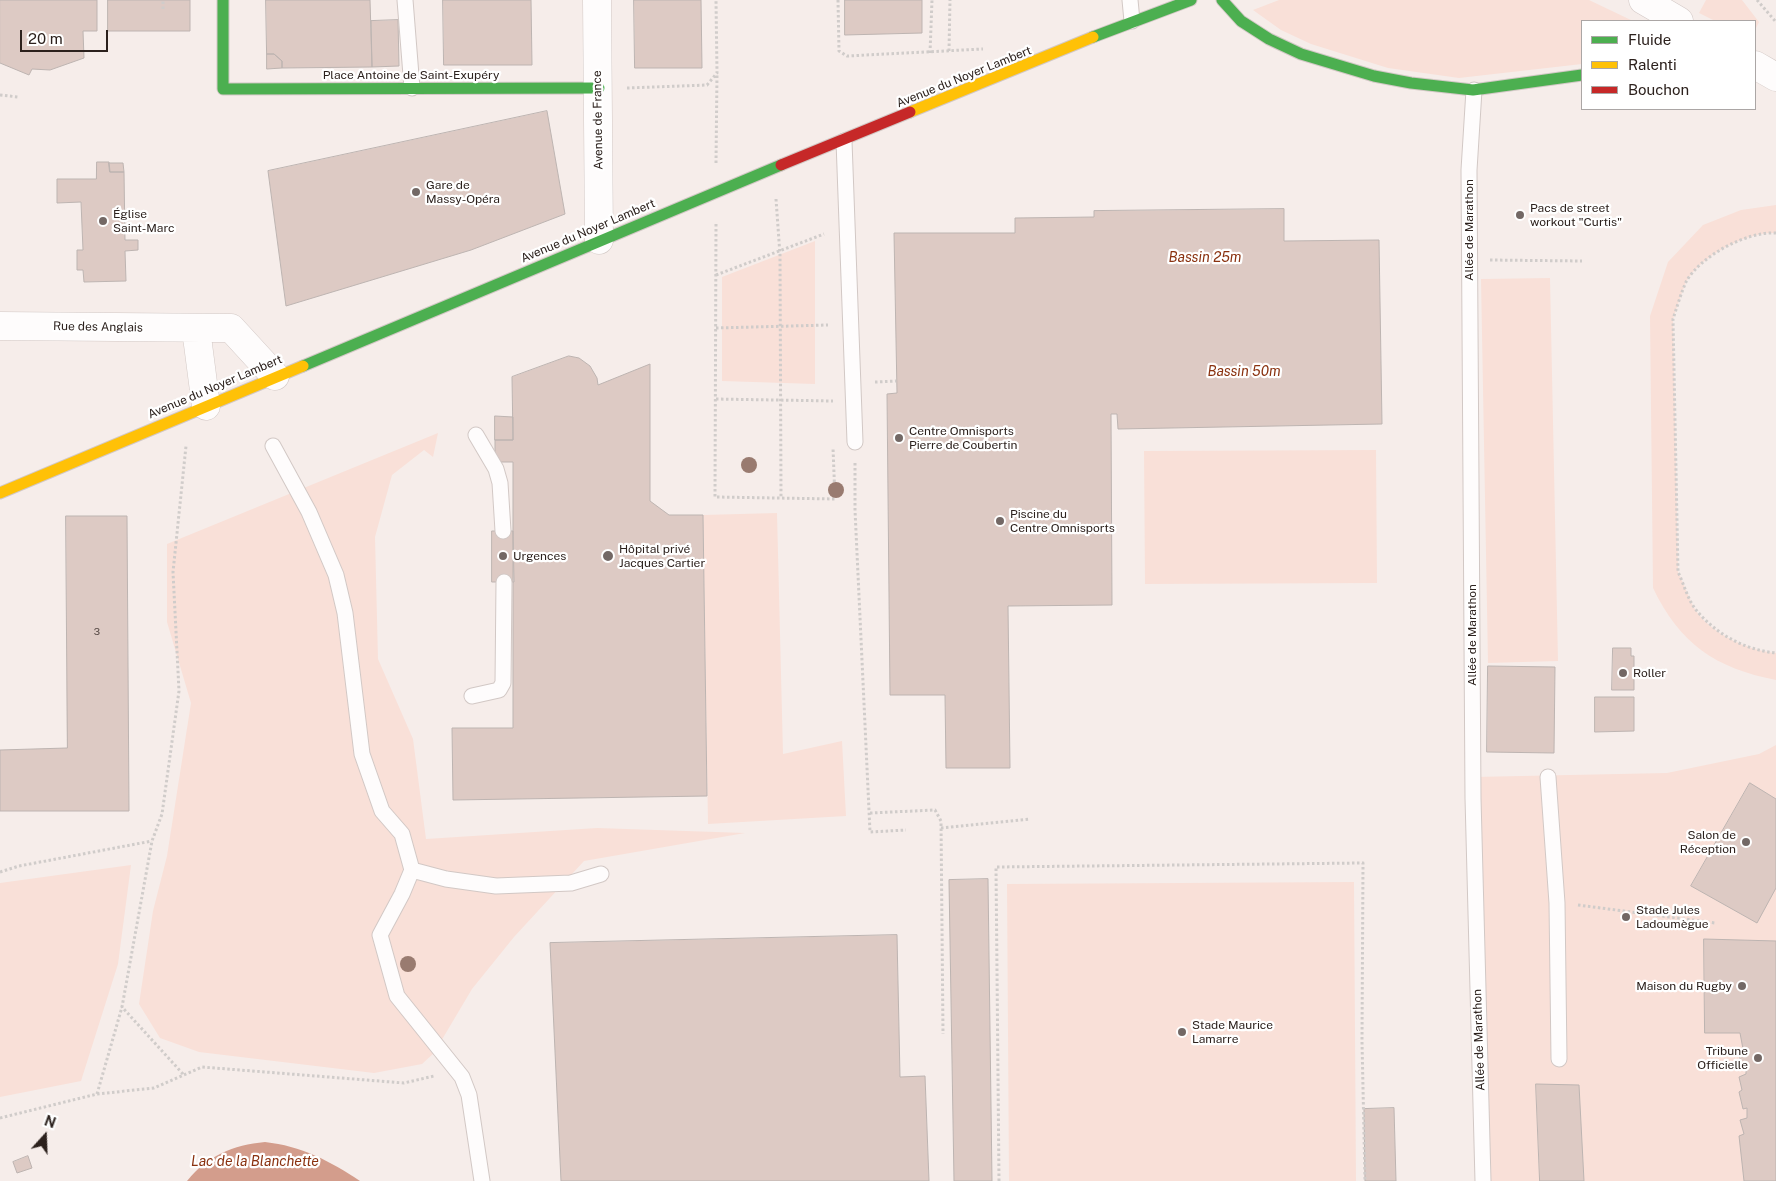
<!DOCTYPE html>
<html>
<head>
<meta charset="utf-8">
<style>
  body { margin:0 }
  #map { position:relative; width:1776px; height:1181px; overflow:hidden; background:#f6edea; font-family:"Public Sans",sans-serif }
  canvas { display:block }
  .legend { position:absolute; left:1581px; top:20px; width:175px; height:90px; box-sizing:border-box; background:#fff; border:1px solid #aba6a5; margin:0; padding:6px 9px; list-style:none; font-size:15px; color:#2c211d }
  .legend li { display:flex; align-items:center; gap:10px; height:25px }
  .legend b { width:25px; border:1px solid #aba6a5 }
  .north { position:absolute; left:20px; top:1111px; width:50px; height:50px; -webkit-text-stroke:4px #fff; paint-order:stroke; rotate:20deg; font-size:14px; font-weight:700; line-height:20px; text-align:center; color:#2c211d }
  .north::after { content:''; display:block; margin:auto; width:18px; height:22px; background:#2c211d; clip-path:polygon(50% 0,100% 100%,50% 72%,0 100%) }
  .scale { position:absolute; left:20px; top:30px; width:88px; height:22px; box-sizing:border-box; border:2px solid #2c211d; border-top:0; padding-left:6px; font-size:15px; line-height:18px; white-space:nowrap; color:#2c211d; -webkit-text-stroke:4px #fff; paint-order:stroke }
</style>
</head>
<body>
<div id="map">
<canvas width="1776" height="1181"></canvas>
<ul class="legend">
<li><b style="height:6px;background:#4caf50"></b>Fluide</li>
<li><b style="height:6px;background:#ffc107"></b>Ralenti</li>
<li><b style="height:6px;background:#c62828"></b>Bouchon</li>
</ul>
<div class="north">N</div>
<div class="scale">20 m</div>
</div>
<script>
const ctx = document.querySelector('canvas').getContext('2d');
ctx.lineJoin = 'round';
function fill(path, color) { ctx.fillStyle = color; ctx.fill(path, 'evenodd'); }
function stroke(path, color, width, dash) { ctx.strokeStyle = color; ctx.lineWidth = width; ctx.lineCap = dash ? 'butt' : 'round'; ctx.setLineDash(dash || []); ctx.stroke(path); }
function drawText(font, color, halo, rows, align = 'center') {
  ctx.font = font + ' "Public Sans",sans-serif'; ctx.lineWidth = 4.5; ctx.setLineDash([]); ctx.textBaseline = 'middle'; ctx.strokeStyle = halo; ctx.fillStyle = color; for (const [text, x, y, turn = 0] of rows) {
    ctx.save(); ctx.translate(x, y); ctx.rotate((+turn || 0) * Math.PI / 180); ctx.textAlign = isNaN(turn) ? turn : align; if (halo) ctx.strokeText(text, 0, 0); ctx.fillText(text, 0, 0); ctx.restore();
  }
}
const green = new Path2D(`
  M1279 0H1589L1633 21H1582V64L1459 78 1388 68 1311 44 1281 30 1253 10Z
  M1706 0H1742L1759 22 1755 30V21H1715L1699 13Z
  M1776 205V233C1747 231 1700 256 1686 282 1681 294 1677 307 1673 319L1678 572C1684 584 1688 596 1694 608 1709 633 1749 651 1776 653V680C1715 668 1680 644 1653 588L1650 316 1668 262 1703 225 1741 210Z
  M815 241V384L722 381V277Z
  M1550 278 1558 661 1488 663 1481 279Z
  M438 433 433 457 424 450 392 475 375 537 378 659 413 739 426 839 597 828 745 833 584 861 514 937 472 989 434 1053 422 1064 374 1073 199 1052 160 1038 139 1004 153 911 167 856 191 703 167 622V544Z
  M1376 450 1377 583 1145 584 1144 451Z
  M777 513 783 754 842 741 846 816 708 824 703 515Z
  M1776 745V1181H1483L1473 777 1667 773 1759 754Z
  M131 865 118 964 81 1081 0 1097V883Z
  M1354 882 1356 1181H1009L1007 884Z`);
const water = new Path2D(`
  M265 1142C301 1146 330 1161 360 1181H187C207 1156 233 1145 265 1142Z`);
const building = new Path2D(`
  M0 0H97V31H83L84 58 50 70 32 69 29 75 0 63Z
  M108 0H190V31H108Z
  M266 0H370L372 67 282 68V61L274 54H267Z
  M443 0H531L532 65H444Z
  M634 0H701L702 68H635Z
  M845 0H922V33L845 35Z
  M398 20 399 66 372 67 371 21Z
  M267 54H274L282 61V68L267 69Z
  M547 111 565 214 471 250 286 306 268 171Z
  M97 162H109L110 172H124L125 240H138V250L125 251 126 281 84 282 83 270H77V250H83L81 202 57 203V179H96Z
  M109 163H123L124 172H110Z
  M1284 209V241L1379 240 1382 424 1118 429 1117 414H1111L1112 605 1008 606 1010 768H946L945 695H890L887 394 897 393 894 233H1015V218L1094 217V211Z
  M569 356 579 358 590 366 597 378 598 385 650 364V501L669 515H703L707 796 453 800 452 728H513V462H495V440H513L512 377Z
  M495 416 513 417V440H495Z
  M66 516H127L129 811H0V750L67 748Z
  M492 531H513L514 582H492Z
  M1613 648H1631V656H1634V690H1612Z
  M1488 666 1555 667 1554 753 1487 752Z
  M1595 697H1634V731L1595 732Z
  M1750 783 1776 799V888L1757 923 1691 886Z
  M988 879 992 1181H954L949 880Z
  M897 935 900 1077 925 1076 929 1181H561L550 943Z
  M1704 939 1776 941V1181H1744L1739 1136 1744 1134 1740 1120 1747 1118V1108L1743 1109 1739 1092 1742 1090 1739 1077 1746 1074V1066L1742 1065 1737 1050 1743 1049 1740 1033H1705Z
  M1536 1084 1579 1085 1584 1181H1540Z
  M1394 1108 1396 1181H1365L1364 1109Z
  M28 1156 32 1168 17 1173 13 1162Z`);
const path = new Path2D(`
  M838 0 839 51 847 56 983 49
  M1757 0 1776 22
  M163 9V0
  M949 51 950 0
  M930 53 932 0
  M627 88 707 85 717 73 716 0
  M0 95 18 97
  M716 163 717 73
  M776 199 780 255 781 498
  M716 224 715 497 835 499 833 448
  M1776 233C1747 231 1700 256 1686 282 1681 293 1677 307 1673 319L1678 572C1684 584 1688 601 1697 611 1716 634 1745 650 1776 653
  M1490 260 1582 261
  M716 275 824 234
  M716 328 828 325
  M875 382 896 381
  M716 399 833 401
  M855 463V510L870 832 906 830
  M870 813 935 810 941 821 943 1034
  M941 828 1030 819
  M0 872 19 866 152 841
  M1578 905 1715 923
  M183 1074 122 1007 152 841 162 814 179 691 173 572 186 446
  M97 1094 122 1007
  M0 1118 97 1094 154 1088 202 1067 404 1083 434 1076
  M999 1181 996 867 1363 863 1362 1041 1365 1181`);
const lane = new Path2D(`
  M405 0 412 88
  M1130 0 1132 21
  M1474 90 1469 170 1473 798 1483 1181
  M844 141 855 442
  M476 435 496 469 500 483 503 531
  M273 446 309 512 336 575 345 613 362 754 382 811 402 834 412 870 402 894 380 935 397 996 462 1077 469 1095 482 1181
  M472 696 499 690 503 683 504 582
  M1548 777 1557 903 1559 1059
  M412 870 446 879 496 886 571 883 601 874`);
const street = new Path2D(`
  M597 0 599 240
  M1643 0 1679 21
  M1755 65 1776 77
  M0 326 231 328 275 376
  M196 329 206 406`);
const fast = new Path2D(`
  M223 0V89L599 88
  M1222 0 1241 21 1269 39 1301 54 1374 76 1411 83 1473 90 1582 75
  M1093 37 1191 0
  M303 366 781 165`);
const slow = new Path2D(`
  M910 112 1093 37
  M0 493 303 366`);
const jam = new Path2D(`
  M781 165 910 112`);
const trees = [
  [749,465],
  [836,490],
  [408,964]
];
const markers = [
  [416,192,5,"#736865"],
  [1520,215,5,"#736865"],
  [103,221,5,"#736865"],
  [899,438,5,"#736865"],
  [1000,521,5,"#736865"],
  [503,556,5,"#736865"],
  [608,556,6,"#736865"],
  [1623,673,5,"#736865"],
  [1746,842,5,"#736865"],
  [1626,917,5,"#736865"],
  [1742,986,5,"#736865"],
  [1182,1032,5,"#736865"],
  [1758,1058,5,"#736865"]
];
const numberNames = [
  ["3",97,632]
];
const streetNames = [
  ["Place Antoine de Saint-Exupéry",411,75],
  ["Avenue du Noyer Lambert",964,77,-22],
  ["Avenue de France",598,120,-91],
  ["Allée de Marathon",1469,230,-90],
  ["Avenue du Noyer Lambert",588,231,-23],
  ["Rue des Anglais",98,327,1],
  ["Avenue du Noyer Lambert",215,387,-23],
  ["Allée de Marathon",1472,635,-90],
  ["Allée de Marathon",1479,1040,-92]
];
const poiNames = [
  ["Gare de",426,185],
  ["Massy-Opéra",426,199],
  ["Pacs de street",1530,208],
  ["workout \"Curtis\"",1530,222],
  ["Église",113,214],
  ["Saint-Marc",113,228],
  ["Centre Omnisports",909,431],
  ["Pierre de Coubertin",909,445],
  ["Piscine du",1010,514],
  ["Centre Omnisports",1010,528],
  ["Hôpital privé",619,549],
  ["Jacques Cartier",619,563],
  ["Urgences",513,556],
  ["Roller",1633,673],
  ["Salon de",1736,835,"right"],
  ["Réception",1736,849,"right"],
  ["Stade Jules",1636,910],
  ["Ladoumègue",1636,924],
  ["Maison du Rugby",1732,986,"right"],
  ["Stade Maurice",1192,1025],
  ["Lamarre",1192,1039],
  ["Tribune",1748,1051,"right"],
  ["Officielle",1748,1065,"right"]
];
const waterNames = [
  ["Bassin 25m",1205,258],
  ["Bassin 50m",1244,372],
  ["Lac de la Blanchette",255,1162]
];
fill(green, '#f9e0d8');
fill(water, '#d39d8c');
fill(building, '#ddcac4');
stroke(building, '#bdb4b1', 1);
stroke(lane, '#d2c8c5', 17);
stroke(street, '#d2c8c5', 29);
stroke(fast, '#d2c8c5', 13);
stroke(slow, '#d2c8c5', 13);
stroke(jam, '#d2c8c5', 13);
stroke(path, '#d0ccca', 3, [2.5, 2.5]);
stroke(lane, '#fefcfc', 15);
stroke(street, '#fefcfc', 28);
stroke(fast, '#4caf50', 11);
stroke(slow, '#ffc107', 11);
stroke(jam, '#c62828', 11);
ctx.fillStyle = '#997b70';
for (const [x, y] of trees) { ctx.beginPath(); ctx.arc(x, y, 8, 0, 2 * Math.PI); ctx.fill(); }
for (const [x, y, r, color] of markers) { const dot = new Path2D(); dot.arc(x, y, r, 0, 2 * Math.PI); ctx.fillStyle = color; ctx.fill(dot); stroke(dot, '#fff', 2); }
drawText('10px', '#584b47', null, numberNames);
drawText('12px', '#2c211d', '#fff', streetNames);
drawText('12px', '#2c211d', '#fff', poiNames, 'left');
drawText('italic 14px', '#8a3210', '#fff', waterNames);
</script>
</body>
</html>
